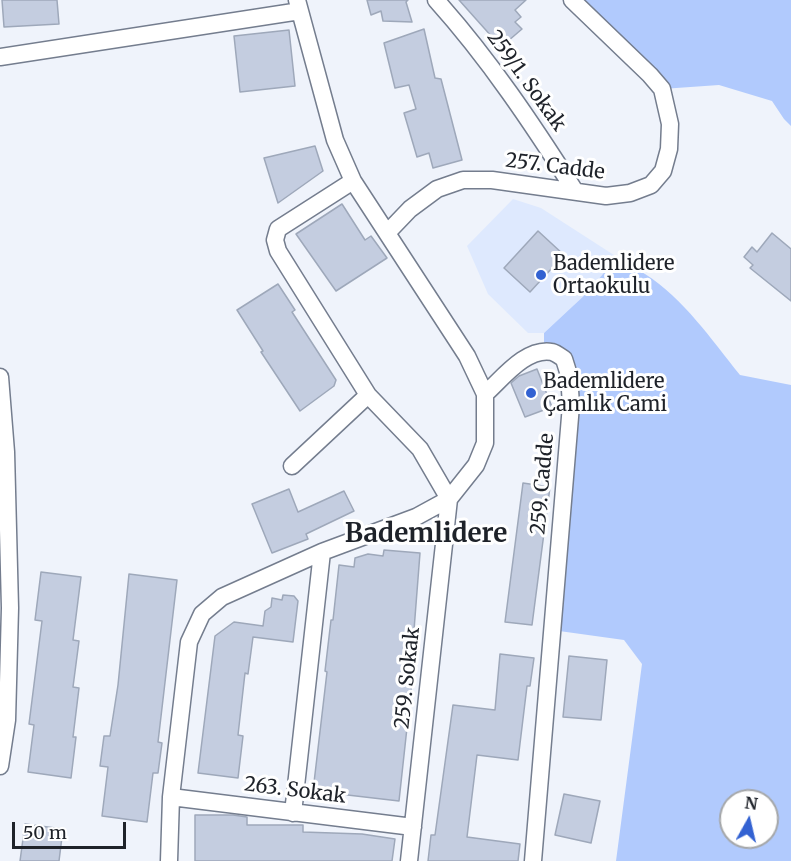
<!DOCTYPE html>
<html>
<head>
<meta charset="utf-8">
<style>
  body { margin:0 }
  #map { position:relative; width:791px; height:861px; overflow:hidden; background:#eff3fb; font-family:Merriweather,serif }
  canvas { display:block }
  .north { position:absolute; left:719px; top:789px; width:60px; height:60px; box-sizing:border-box; background:#fff; border:2px solid #a5a7a9; border-radius:50%; rotate:8deg; font-size:16px; font-weight:700; line-height:24px; text-align:center; color:#1e2229 }
  .north::after { content:''; display:block; margin:auto; width:21px; height:27px; background:#3362d2; clip-path:polygon(50% 0,100% 100%,50% 72%,0 100%) }
  .scale { position:absolute; left:12px; top:822px; width:114px; height:27px; box-sizing:border-box; border:3px solid #1e2229; border-top:0; padding-left:8px; font-size:18px; line-height:21px; white-space:nowrap; color:#1e2229; -webkit-text-stroke:4px #fff; paint-order:stroke }
</style>
</head>
<body>
<div id="map">
<canvas width="791" height="861"></canvas>
<div class="north">N</div>
<div class="scale">50 m</div>
</div>
<script>
const ctx = document.querySelector('canvas').getContext('2d');
ctx.lineJoin = 'round';
function fill(path, color) { ctx.fillStyle = color; ctx.fill(path, 'evenodd'); }
function stroke(path, color, width, dash) { ctx.strokeStyle = color; ctx.lineWidth = width; ctx.lineCap = dash ? 'butt' : 'round'; ctx.setLineDash(dash || []); ctx.stroke(path); }
function drawText(font, color, halo, rows, align = 'center') {
  ctx.font = font + ' Merriweather,serif'; ctx.lineWidth = 6; ctx.setLineDash([]); ctx.textBaseline = 'middle'; ctx.strokeStyle = halo; ctx.fillStyle = color; for (const [text, x, y, turn = 0] of rows) {
    ctx.save(); ctx.translate(x, y); ctx.rotate((+turn || 0) * Math.PI / 180); ctx.textAlign = isNaN(turn) ? turn : align; if (halo) ctx.strokeText(text, 0, 0); ctx.fillText(text, 0, 0); ctx.restore();
  }
}
const built = new Path2D(`
  M513 199 541 208 617 257 588 292 544 333H528L488 294 467 246Z`);
const green = new Path2D(`
  M572 0H791V126L784 119 772 101 719 85 662 89Z
  M617 257C626 263 636 268 645 274 684 299 711 339 740 375L791 385V861H616L642 664 624 640 552 630 571 405 564 360 544 353V333L588 292ZM731 801H767V837H731Z`);
const building = new Path2D(`
  M2 0H57L59 24 4 27Z
  M367 0H408L406 2 412 22 383 21 381 11 371 15Z
  M459 0H526L515 10 521 17 515 22 522 29 501 47Z
  M424 29 435 78 441 79 462 160 433 168 429 153 417 157 404 113 416 109 409 85 395 88 384 43Z
  M289 30 295 86 240 92 234 36Z
  M315 146 323 171 278 203 264 158Z
  M342 204 365 240 371 236 387 258 336 291 296 234Z
  M538 231 564 255 530 292 504 268Z
  M772 233 791 249V301L750 268 753 265 744 257 752 247 757 252Z
  M278 284 295 310 292 312 336 380 334 386 300 411 261 352 263 351 237 310Z
  M537 369 552 407 525 417 511 383 519 376Z
  M523 483 550 487 532 625 505 622Z
  M289 489 298 512 344 491 354 511 306 534 308 539 272 553 252 504Z
  M384 550 420 553 414 630H416L411 691 399 801 313 791 327 672 325 671 331 620H333L339 565 354 567 355 558 368 554 383 556Z
  M41 572 81 577 73 640 79 641 73 687 79 688 73 737H76L71 778 28 772 34 725 29 724 42 621 35 620Z
  M129 574 177 580 158 742 162 743 158 773H153L147 822 102 816 108 767 100 766 104 736H110L118 685Z
  M283 595 294 596 298 601 293 642 253 637 248 674 245 673 238 735 243 736 238 778 198 773 215 636 234 622 263 626 265 611 271 607 272 598 282 600Z
  M500 654 534 658 530 686H527L518 760 477 755 467 837 520 844 518 861H428L431 835H435L453 705 495 710Z
  M569 656 607 660 601 720 563 717Z
  M564 794 600 801 591 843 555 835Z
  M195 815H233L247 817V825H303V832L362 834 395 839 392 861H195Z
  M25 824 63 829 59 861H20Z`);
const minor = new Path2D(`
  M297 0 335 140 353 181 467 356 485 394C502 379 526 347 552 352 556 353 561 357 564 359L569 375 571 405 533 861
  M436 0C489 59 533 125 575 191
  M0 57 300 11
  M353 181 278 229 275 240 278 251 368 395 420 449 449 499
  M387 233 410 209 437 189 463 180H492L606 196 630 193 651 185 663 171 669 149 670 124 662 89 650 75 572 0
  M0 377 6 452 10 608 7 720 0 766
  M292 466 368 395
  M171 797 413 827
  M293 813 322 552
  M169 861 171 797 189 642 202 614 222 597 322 552 416 517 449 499 476 465 485 443V394
  M409 861 449 499`);
const markers = [
  [541,275,6,"#3362d2"],
  [531,393,6,"#3362d2"]
];
const streetNames = [
  ["259/1. Sokak",526,81,54],
  ["257. Cadde",555,167,7],
  ["259. Cadde",543,484,-85],
  ["259. Sokak",408,678,-84],
  ["263. Sokak",295,791,7]
];
const poiNames = [
  ["Bademlidere",553,264],
  ["Ortaokulu",553,287],
  ["Bademlidere",543,382],
  ["Çamlık Cami",543,405]
];
const districtNames = [
  ["Bademlidere",426,535]
];
fill(built, '#dee9fe');
fill(green, '#b1cafd');
fill(building, '#c4cde0');
stroke(building, '#9ea8ba', 1.5);
stroke(minor, '#747d8e', 19);
stroke(minor, '#fff', 16);
for (const [x, y, r, color] of markers) { const dot = new Path2D(); dot.arc(x, y, r, 0, 2 * Math.PI); ctx.fillStyle = color; ctx.fill(dot); stroke(dot, '#fff', 2); }
drawText('20px', '#1e2229', '#fff', streetNames);
drawText('20px', '#1e2229', '#fff', poiNames, 'left');
drawText('bold 26px', '#1e2229', '#fff', districtNames);
</script>
</body>
</html>
